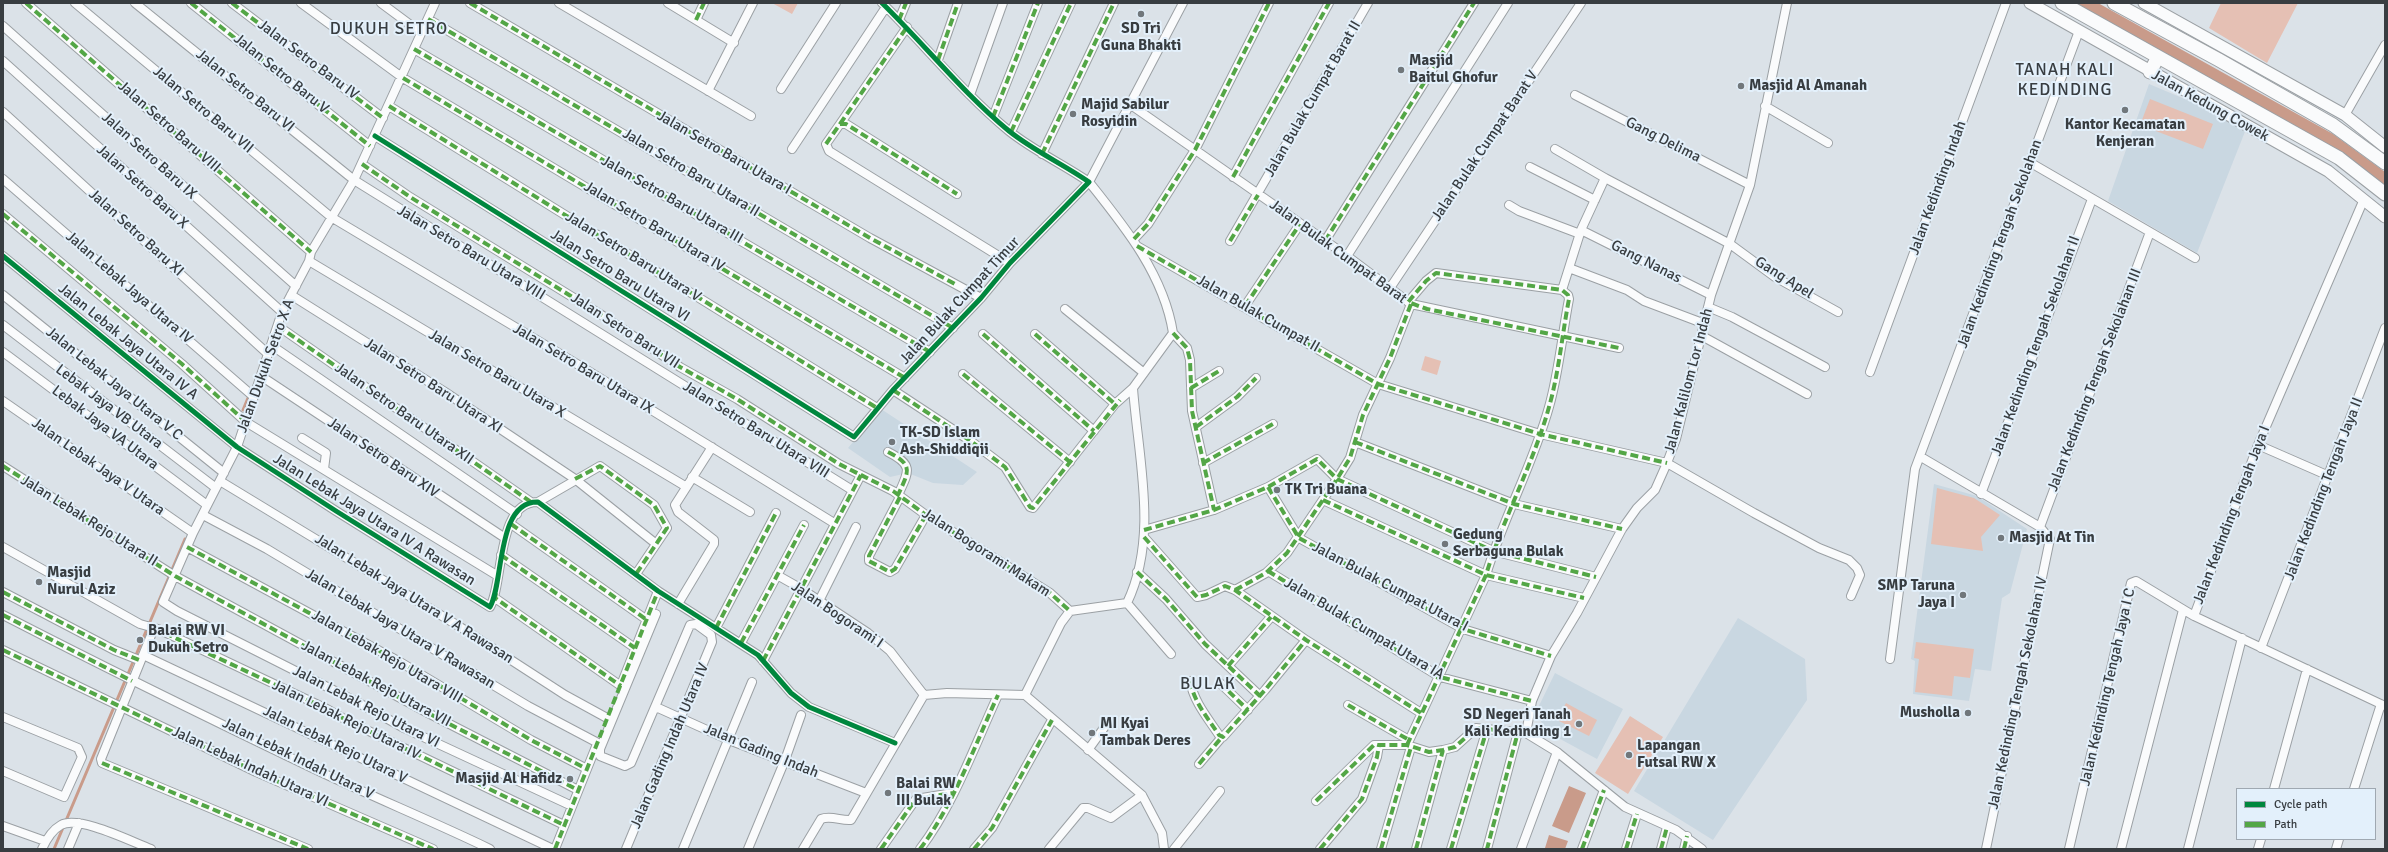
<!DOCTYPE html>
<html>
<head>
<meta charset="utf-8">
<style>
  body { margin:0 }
  #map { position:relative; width:2388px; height:852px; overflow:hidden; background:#dbe2e8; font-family:Signika,sans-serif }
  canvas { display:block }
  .frame { position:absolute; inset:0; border:4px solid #383d41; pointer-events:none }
  .legend { position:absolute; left:2236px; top:788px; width:140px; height:52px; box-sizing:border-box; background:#e3f0fb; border:1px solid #9fa8b1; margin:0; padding:5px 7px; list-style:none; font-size:12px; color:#383d41 }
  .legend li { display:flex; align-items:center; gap:8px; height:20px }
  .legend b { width:20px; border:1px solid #9fa8b1 }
</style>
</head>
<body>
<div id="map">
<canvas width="2388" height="852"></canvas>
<div class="frame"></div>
<ul class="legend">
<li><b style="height:5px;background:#00873e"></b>Cycle path</li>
<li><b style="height:5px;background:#53a646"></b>Path</li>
</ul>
</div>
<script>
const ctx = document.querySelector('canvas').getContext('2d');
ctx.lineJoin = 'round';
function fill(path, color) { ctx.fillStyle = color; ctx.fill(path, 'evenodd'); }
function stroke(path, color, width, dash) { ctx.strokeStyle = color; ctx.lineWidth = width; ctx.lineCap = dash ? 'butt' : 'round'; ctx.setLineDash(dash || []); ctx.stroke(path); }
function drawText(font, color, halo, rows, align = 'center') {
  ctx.font = font + ' Signika,sans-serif'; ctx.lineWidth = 4; ctx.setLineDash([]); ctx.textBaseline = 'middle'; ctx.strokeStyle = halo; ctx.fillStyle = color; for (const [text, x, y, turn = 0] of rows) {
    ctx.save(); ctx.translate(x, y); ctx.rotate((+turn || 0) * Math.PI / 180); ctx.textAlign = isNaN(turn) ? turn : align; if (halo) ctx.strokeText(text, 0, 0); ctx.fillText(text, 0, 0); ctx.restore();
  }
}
const built = new Path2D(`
  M2149 84 2199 105 2246 129 2197 253 2108 201Z
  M881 409 977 472 963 485 933 483 908 473 890 477 848 448Z
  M1934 484 1977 496 2027 529 2010 593 2002 598 1991 671 1975 669 1969 701 1913 694 1915 661 1911 659Z
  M1738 618 1805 659 1807 700 1713 840 1634 791Z
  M1555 673 1623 709 1597 759 1551 734 1535 714Z`);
const green = new Path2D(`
  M772 3H798L792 14Z
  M2221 3H2298L2267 63 2209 28Z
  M2150 99 2213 124 2203 149 2140 125Z
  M1425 356 1441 361 1437 375 1421 370Z
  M1937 488 1974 498 2000 515 1981 537 1983 551 1931 544Z
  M1916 642 1974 649 1970 678 1954 676 1952 696 1915 692 1919 659 1914 658Z
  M1566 703 1597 720 1589 736 1557 720Z
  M1630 716 1663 737 1628 794 1595 773Z`);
const water = new Path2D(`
  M2074 3H2098L2333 134 2385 172V188Z
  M1569 786 1586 793 1569 833 1552 826Z
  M1549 835 1568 841 1565 849 1545 848Z`);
const stream = new Path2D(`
  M243 410 248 398
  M54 849 185 539`);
const minor = new Path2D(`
  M26 3 311 252
  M75 3 331 217 582 367 834 523
  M135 3 354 180 852 490
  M191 3 370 146
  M232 3 383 118
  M301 3 403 78 905 378
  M381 3 420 32
  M435 3 354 180 311 252 309 261 282 312 237 447 193 533 163 602 177 611 357 702 404 728 572 806
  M470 3 870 238 981 298
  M559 3 751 116
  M668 3 734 43
  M428 19 953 328
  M696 20 704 3
  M899 20 906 3
  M3 26 296 286
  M414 49 930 352
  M938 60 958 3
  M3 61 282 312
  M781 89 836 3
  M708 91 753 3
  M970 95 1003 3
  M1575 95 1750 185
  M1131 105 1347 256 1411 304 1619 348
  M389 106 877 408
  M1765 106 1828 143
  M3 112 268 354
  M2345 115 2385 45
  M993 117 1038 3
  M840 124 907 27
  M1011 132 1071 3
  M375 136 854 437 893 390 981 298 1010 263 1089 182C1063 164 1034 151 1009 131 963 93 925 45 882 3
  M792 149 886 7
  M1555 149 1605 178 1730 244 1775 277 1838 312
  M1042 154 1114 3
  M2031 163 2195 258
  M362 164 410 197 600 314 680 367 737 399 839 464 893 491 926 515 1050 593 1070 611
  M1530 167 1595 200
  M1233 177 1329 3
  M3 179 254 397
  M957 194 846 124H840L826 144 829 151 1010 263
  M1509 205 1519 211 1580 234
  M3 214 182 364 246 422 498 576
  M1581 230 1711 295
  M1134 239 1148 224 1195 150 1269 3
  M1230 241 1368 3
  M1325 241 1474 3
  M1137 246 1378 384 1540 434 1667 463 1754 513 1819 548 1849 560 1857 568 1860 575 1851 596
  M3 256 237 447 336 511 490 607C504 583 496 501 538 502L658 591 758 655 791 693 809 707 895 743
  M1347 256 1508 3
  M309 261 685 486
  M1569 268 1627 290 1644 301 1705 324
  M1390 288 1581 3
  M1562 290 1581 230 1605 178
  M3 295 224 473
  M291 295 445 392 575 479 655 543
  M1245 306 1300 224
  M1708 307 1732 317 1825 367
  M1065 309 1144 373
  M3 325 216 488
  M278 326 531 502
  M1173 333 1187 348 1190 360 1192 411 1214 510
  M983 334 1094 431
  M1035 334 1115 404
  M1702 336 1807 394
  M271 345 517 514
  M3 352 207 505
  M1870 372 2006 3
  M963 374 1070 462
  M261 376 505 538
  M1191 388 1219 371
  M893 390 972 442 1005 467 1030 507 1033 508 1115 404 1133 388
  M3 401 193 533
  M1196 427 1237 397 1256 378
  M302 438 326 453 324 469
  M1355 442 1514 504 1622 529
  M2258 445 2329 476
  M888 452C914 465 909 471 898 495
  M1921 457 2040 527 2050 539 1986 849
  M1203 463 1273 424
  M3 466 175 576 428 713 578 790
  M692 477 750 512
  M220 481 457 625 565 695 607 718
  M1268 487 1299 538 1463 629 1551 656
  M1981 494 2092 199
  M900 497 869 556V561L890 572 895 569 926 515
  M1323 500 1486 575 1584 598
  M538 502 600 466 654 505 667 528 636 574
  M203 515 267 549 528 706 598 743
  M511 524 647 620
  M2040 527 2150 232
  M1144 530 1214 510 1268 487 1317 459 1337 479 1493 551 1596 577
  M1144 537 1197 597 1206 595 1225 586 1235 590 1306 640 1421 713
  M3 547 140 624 158 629 327 709 348 721 564 825
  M187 547 400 662 531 740 587 769
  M501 555 635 648
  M1268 571 1440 677 1532 701
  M1137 572 1166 599 1205 644 1260 696
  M777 575 800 588 868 633 890 651 924 695
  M1235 590 1266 573 1287 553 1337 479 1350 458 1363 415 1390 358 1411 304
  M3 592 114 650 139 660
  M495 598 621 686
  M819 601 856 527
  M1127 603 1171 654
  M678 604 714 544V540L678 512 675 505 712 447
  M3 615C104 667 206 717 308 766 368 795 430 820 490 849
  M2194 616 2385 706
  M154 628 101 759 102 763 308 849
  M716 628 776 513
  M741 643 804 525
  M2261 648 2385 328
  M3 650 256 772 433 849
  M143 655 553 849
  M1890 659 1915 469 2079 31
  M763 661 861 475
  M1228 666 1271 617
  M1190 681C1194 702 1207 717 1219 735L1223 737 1265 690 1306 640
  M1220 683 1248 710
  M621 685 658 591
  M1348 705 1409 740
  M656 707 729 740 866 793
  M3 717 78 748 82 757 64 797 3 771
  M1526 733 1532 701 1551 656 1577 613 1622 529 1637 508 1655 490 1667 463 1676 439 1711 295 1750 185 1787 3
  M1407 745 1486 575C1503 518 1533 465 1549 407 1559 372 1562 335 1569 299L1568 295 1562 290 1436 273 1426 281 1408 302
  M1088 750 1106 725
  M1199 764 1222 737
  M2274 789 2307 669
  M2354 789 2381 704
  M1316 801 1374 745H1407L1429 752 1443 750 1455 747 1476 728 1526 733 1557 752 1625 807 1676 830 1702 849
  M3 826 45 841
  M42 849C46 840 52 830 61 825 79 815 132 842 151 849
  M68 849 79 823
  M555 849 597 744
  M626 849 712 642 711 635 696 624 690 625 631 763 625 766 600 756V749L656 614
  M683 849 752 682
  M748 849 785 760 801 715
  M803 849 821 819C831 815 841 821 851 820L924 695 947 693 1025 695
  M881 849 916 799 953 793
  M920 849C954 804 974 747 998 695
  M974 849 992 828 1052 720
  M1049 849 1083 808H1088L1111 818 1142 795
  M1164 849 1162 833 1142 795 1025 695 1061 623 1070 611 1127 603C1159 537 1138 458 1133 388L1173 333C1164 275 1125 227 1089 182L1183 3
  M1174 849 1220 791
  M1320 849 1362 799 1377 757 1379 745
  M1381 849 1411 747
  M1416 849 1443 750
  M1451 849 1487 729
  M1487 849 1518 732
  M1521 849 1557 752
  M1582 849 1604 790
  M1626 849 1637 814
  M1661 849 1667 827
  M1684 849 1687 836
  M2069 849 2131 583 2136 581 2194 616 2258 445 2364 199
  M2121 849 2183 610
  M2188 849 2242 638
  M2258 849 2261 839
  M2336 849 2339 839`);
const secondary = new Path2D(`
  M2030 3 2328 171 2385 217
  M2144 3 2345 115 2385 147`);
const trunk = new Path2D(`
  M2062 3 2339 158 2385 194
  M2114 3 2219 60 2333 125 2385 163
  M2150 72 2158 57`);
const quiet = new Path2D(`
  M26 3 311 252
  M191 3 370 146
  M232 3 383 118
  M470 3 870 238 955 284
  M428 19 953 328
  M696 20 704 3
  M899 20 906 3
  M414 49 930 352
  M938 60 958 3
  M403 78 905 378
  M389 106 877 408 875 411
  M993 117 1038 3
  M840 124 907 27
  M1011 132 1071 3
  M826 144 840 124H846L957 194
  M1042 154 1114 3
  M362 164 410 197 600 314 680 367 737 399 839 464 893 491 926 515 1050 593 1070 611
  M1233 177 1329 3
  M3 214 182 364 246 422
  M1134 239 1148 224 1195 150 1269 3
  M1230 241 1258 195
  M1325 241 1474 3
  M1137 246 1378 384 1540 434 1667 463
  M1245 306 1300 224
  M278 326 531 502
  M1173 333 1187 348 1190 360 1192 411 1214 510
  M983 334 1094 431
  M1035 334 1115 404
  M963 374 1070 462
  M1191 388 1219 371
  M893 390 972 442 1005 467 1030 507 1033 508 1120 400
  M1196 427 1237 397 1256 378
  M1355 442 1514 504 1622 529
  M888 452C914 465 909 471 898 495
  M1203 463 1273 424
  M3 466 175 576 428 713 578 790
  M575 479 600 466 654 505 667 528 636 574
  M1268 487 1299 538 1463 629 1551 656
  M900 497 869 556V561L890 572 895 569 926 515
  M1323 500 1486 575 1584 598
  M511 524 647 620
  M1144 530 1214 510 1268 487 1317 459 1337 479 1493 551 1596 577
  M1144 537 1197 597 1206 595 1225 586 1235 590 1306 640 1421 713
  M187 547 400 662 531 740 587 769
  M501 555 635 648
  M1268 571 1440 677 1532 701
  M1137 572 1166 599 1205 644 1260 696
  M1235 590 1266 573 1287 553 1337 479 1350 458 1363 415 1390 358 1411 304
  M3 592 114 650 139 660
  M496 593 495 598 621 686
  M3 615 132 681
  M154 628 327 709 348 721 564 825
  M716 628 776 513
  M741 643 804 525
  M3 650 256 772 433 849
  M763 661 861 475
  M1228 666 1271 617
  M1190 681C1194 702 1207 717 1219 735L1223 737 1265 690 1306 640
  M1220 683 1248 710
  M1348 705 1409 740
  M1407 745 1486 575C1503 518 1533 465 1549 407 1559 372 1562 335 1569 299L1568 295 1562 290 1436 273 1426 281 1408 302 1427 309 1619 348
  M102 763 308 849
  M1199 764 1222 737
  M1316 801 1374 745H1407L1429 752 1443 750 1455 747 1476 728 1518 732 1487 849
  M555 849 658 591
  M881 849 916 799 953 793
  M920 849C954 804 974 747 998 695
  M974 849 992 828 1052 720
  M1320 849 1362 799 1377 757 1379 745
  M1381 849 1411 747
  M1416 849 1443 750
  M1451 849 1487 729
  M1582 849 1604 790
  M1626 849 1637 814
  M1661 849 1667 827
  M1684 849 1687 836`);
const cycleway = new Path2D(`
  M375 136 854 437 893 390 981 298 1010 263 1089 182C1063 164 1034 151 1009 131 963 93 925 45 882 3
  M3 256 237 447 336 511 490 607C504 583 496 501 538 502L658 591 758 655 791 693 809 707 895 743`);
const markers = [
  [1141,14,4,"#71777b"],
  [1401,70,4,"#71777b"],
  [1741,86,4,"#71777b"],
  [2125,110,4,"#71777b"],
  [1073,114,4,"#71777b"],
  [892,442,4,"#71777b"],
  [1277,490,4,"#71777b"],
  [2001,538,4,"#71777b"],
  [1445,544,4,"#71777b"],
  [39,582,4,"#71777b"],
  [1963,595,4,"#71777b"],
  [140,640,4,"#71777b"],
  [1968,713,4,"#71777b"],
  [1579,724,4,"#71777b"],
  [1092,733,4,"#71777b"],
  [1629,755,4,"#71777b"],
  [570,779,4,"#71777b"],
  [888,793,4,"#71777b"]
];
const poiNames = [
  ["SD Tri",1141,29,"center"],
  ["Guna Bhakti",1141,46,"center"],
  ["Masjid",1409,61],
  ["Baitul Ghofur",1409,78],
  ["Masjid Al Amanah",1749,86],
  ["Majid Sabilur",1081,105],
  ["Rosyidin",1081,122],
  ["Kantor Kecamatan",2125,125,"center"],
  ["Kenjeran",2125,142,"center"],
  ["TK-SD Islam",900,433],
  ["Ash-Shiddiqii",900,450],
  ["TK Tri Buana",1285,490],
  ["Gedung",1453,535],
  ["Serbaguna Bulak",1453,552],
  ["Masjid At Tin",2009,538],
  ["Masjid",47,573],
  ["Nurul Aziz",47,590],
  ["SMP Taruna",1955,586,"right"],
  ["Jaya I",1955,603,"right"],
  ["Balai RW VI",148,631],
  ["Dukuh Setro",148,648],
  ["Musholla",1960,713,"right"],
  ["SD Negeri Tanah",1571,715,"right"],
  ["Kali Kedinding 1",1571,732,"right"],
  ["MI Kyai",1100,724],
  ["Tambak Deres",1100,741],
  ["Lapangan",1637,746],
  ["Futsal RW X",1637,763],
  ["Masjid Al Hafidz",562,779,"right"],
  ["Balai RW",896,784],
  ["III Bulak",896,801]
];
const streetNames = [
  ["Jalan Setro Baru IV",308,60,37],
  ["Jalan Setro Baru V",281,74,39],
  ["Jalan Setro Baru VI",245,91,39],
  ["Jalan Bulak Cumpat Barat II",1313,99,-60],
  ["Jalan Kedung Cowek",2210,106,29],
  ["Jalan Setro Baru VII",203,110,40],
  ["Jalan Setro Baru VIII",169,127,41],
  ["Gang Delima",1663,140,27],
  ["Jalan Bulak Cumpat Barat V",1485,146,-56],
  ["Jalan Setro Baru Utara I",724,153,30],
  ["Jalan Setro Baru IX",149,156,42],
  ["Jalan Setro Baru Utara II",691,173,31],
  ["Jalan Setro Baru X",142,187,42],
  ["Jalan Kedinding Indah",1938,188,-70],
  ["Jalan Setro Baru Utara III",672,200,30],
  ["Jalan Setro Baru Utara IV",654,227,31],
  ["Jalan Setro Baru XI",136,233,42],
  ["Jalan Kedinding Tengah Sekolahan",2000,244,-70],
  ["Jalan Bulak Cumpat Barat",1338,252,36],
  ["Jalan Setro Baru Utara VIII",471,253,31],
  ["Jalan Setro Baru Utara V",633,257,32],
  ["Gang Nanas",1646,262,27],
  ["Jalan Setro Baru Utara VI",620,276,32],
  ["Gang Apel",1784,278,32],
  ["Jalan Lebak Jaya Utara IV",129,288,41],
  ["Jalan Bulak Cumpat Timur",960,301,-47],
  ["Jalan Bulak Cumpat II",1258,314,30],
  ["Jalan Setro Baru VII",625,331,33],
  ["Jalan Lebak Jaya Utara IV A",128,342,39],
  ["Jalan Kedinding Tengah Sekolahan II",2036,346,-70],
  ["Jalan Dukuh Setro X A",266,366,-70],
  ["Jalan Setro Baru Utara IX",583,369,31],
  ["Jalan Setro Baru Utara X",497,374,31],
  ["Jalan Kedinding Tengah Sekolahan III",2095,380,-69],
  ["Jalan Kalilom Lor Indah",1689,381,-75],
  ["Jalan Lebak Jaya Utara V C",114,384,39],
  ["Jalan Setro Baru Utara XI",433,386,33],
  ["Lebak Jaya VB Utara",109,407,37],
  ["Jalan Setro Baru Utara XII",404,414,35],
  ["Lebak Jaya VA Utara",105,428,37],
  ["Jalan Setro Baru Utara VIII",756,430,32],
  ["Jalan Setro Baru XIV",383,458,34],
  ["Jalan Lebak Jaya V Utara",98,467,35],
  ["Jalan Kedinding Tengah Jaya II",2324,489,-69],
  ["Jalan Kedinding Tengah Jaya I",2232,515,-69],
  ["Jalan Lebak Jaya Utara IV A Rawasan",374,520,32],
  ["Jalan Lebak Rejo Utara II",89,521,32],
  ["Jalan Bogorami Makam",986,553,33],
  ["Jalan Bulak Cumpat Utara I",1390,587,28],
  ["Jalan Lebak Jaya Utara V A Rawasan",414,599,32],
  ["Jalan Bogorami I",837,615,34],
  ["Jalan Lebak Jaya Utara V Rawasan",400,629,31],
  ["Jalan Bulak Cumpat Utara IA",1364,629,31],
  ["Jalan Lebak Rejo Utara VIII",387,657,30],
  ["Jalan Lebak Rejo Utara VII",376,684,28],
  ["Jalan Kedinding Tengah Jaya I C",2108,687,-77],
  ["Jalan Kedinding Tengah Sekolahan IV",2018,693,-78],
  ["Jalan Lebak Rejo Utara VI",366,707,27],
  ["Jalan Lebak Rejo Utara IV",346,720,26],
  ["Jalan Lebak Rejo Utara V",335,745,26],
  ["Jalan Gading Indah Utara IV",670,746,-67],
  ["Jalan Gading Indah",761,751,22],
  ["Jalan Lebak Indah Utara V",298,759,26],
  ["Jalan Lebak Indah Utara VI",250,767,25]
];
const quarterNames = [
  ["DUKUH SETRO",389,30],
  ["TANAH KALI",2065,71],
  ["KEDINDING",2065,91],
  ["BULAK",1208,685]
];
fill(built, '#c9d7e1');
fill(green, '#e5c0b4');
fill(water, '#c99b8a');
stroke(stream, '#c99b8a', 3);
stroke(minor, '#9ba0a4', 10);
stroke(secondary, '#9ba0a4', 13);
stroke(trunk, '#9ba0a4', 15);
stroke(minor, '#fafbfc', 8);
stroke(secondary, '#fafbfc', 11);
stroke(trunk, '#fafbfc', 13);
stroke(quiet, '#53a646', 4, [8, 4]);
stroke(cycleway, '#00873e', 5);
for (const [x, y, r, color] of markers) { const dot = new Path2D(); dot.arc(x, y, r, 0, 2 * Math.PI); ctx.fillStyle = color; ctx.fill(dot); stroke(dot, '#e3f0fb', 1.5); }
drawText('bold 15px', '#383d41', '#e3f0fb', poiNames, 'left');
drawText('15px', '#383d41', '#e3f0fb', streetNames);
ctx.letterSpacing = '1px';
drawText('17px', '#383d41', '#e3f0fb', quarterNames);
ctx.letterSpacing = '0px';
</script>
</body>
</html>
